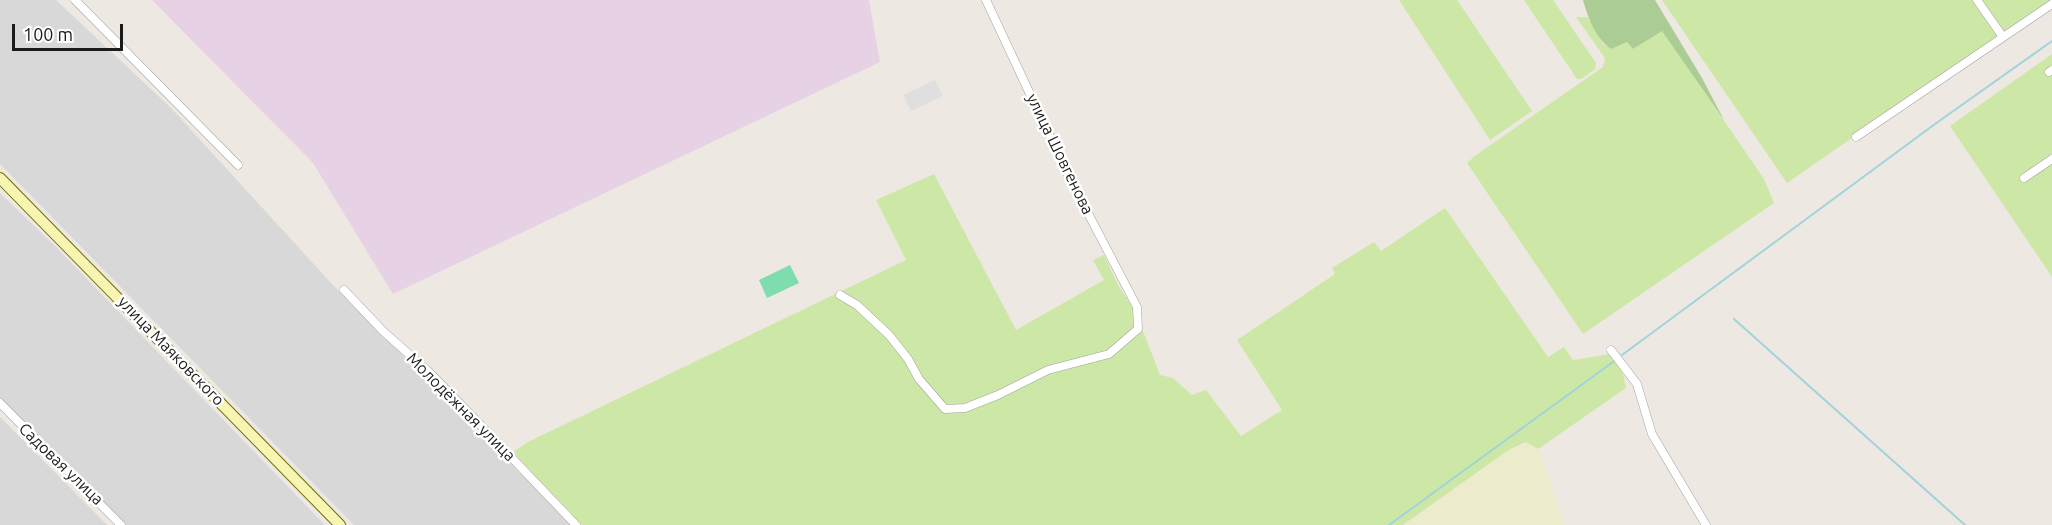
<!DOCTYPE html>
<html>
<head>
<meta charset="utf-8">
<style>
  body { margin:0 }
  #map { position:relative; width:2052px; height:525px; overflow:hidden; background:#ede8e1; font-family:Ubuntu,sans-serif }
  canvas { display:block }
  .scale { position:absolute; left:12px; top:24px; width:111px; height:27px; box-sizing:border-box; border:3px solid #1b1b1b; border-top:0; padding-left:8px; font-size:18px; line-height:21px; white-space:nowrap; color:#1b1b1b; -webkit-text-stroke:4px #fff; paint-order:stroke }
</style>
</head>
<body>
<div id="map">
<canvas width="2052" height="525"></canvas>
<div class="scale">100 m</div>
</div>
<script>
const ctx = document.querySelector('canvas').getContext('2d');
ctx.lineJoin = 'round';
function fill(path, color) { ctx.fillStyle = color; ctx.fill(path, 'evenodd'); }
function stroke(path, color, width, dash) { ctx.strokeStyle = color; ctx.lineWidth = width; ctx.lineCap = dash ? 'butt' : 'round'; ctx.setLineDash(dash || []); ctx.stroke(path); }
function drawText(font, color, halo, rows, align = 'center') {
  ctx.font = font + ' Ubuntu,sans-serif'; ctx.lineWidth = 5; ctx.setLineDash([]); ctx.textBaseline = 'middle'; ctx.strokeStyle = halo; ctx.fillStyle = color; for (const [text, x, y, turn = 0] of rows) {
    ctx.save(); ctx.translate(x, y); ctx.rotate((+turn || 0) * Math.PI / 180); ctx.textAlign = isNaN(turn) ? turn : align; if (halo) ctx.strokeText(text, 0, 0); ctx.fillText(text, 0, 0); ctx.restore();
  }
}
const residential = new Path2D(`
  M0 0H56L171 108 332 284 571 525H354L0 164Z
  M0 193 55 246 325 525H123L79 474 0 399Z
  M0 417 107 525H0Z`);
const industrial = new Path2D(`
  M152 0H869L880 62 393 294 313 163Z`);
const farmland = new Path2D(`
  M1526 442 1538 449 1547 472 1564 525H1403L1510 449Z`);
const grass = new Path2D(`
  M1399 0H1457L1532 111 1490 140Z
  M1524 0H1553L1596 63 1595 69 1581 79H1577Z
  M1662 0H2051L1787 183Z
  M1576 17H1588L1603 44 1611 49 1627 42 1633 49 1662 30 1764 179 1774 203 1583 334 1467 163 1476 155 1603 67 1605 58Z
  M2052 54V277L1950 126Z
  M934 174 1016 330 1104 280 1093 260 1104 255 1118 285 1136 313 1160 375 1173 378 1192 395 1206 390 1241 436 1282 410 1237 340 1335 274 1332 268 1374 242 1381 251 1445 208 1548 357 1564 347 1573 360 1610 354 1622 370 1626 388 1538 449 1526 442 1510 449 1403 525H582L513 452 528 442 906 260 876 200Z`);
const forest = new Path2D(`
  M1583 0H1655L1702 78 1724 120 1662 31 1633 49 1627 42 1611 49C1596 39 1588 18 1583 0Z`);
const pitch = new Path2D(`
  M790 265 799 283 767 298 759 280Z`);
const parking = new Path2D(`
  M935 80 943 96 911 111 903 95Z`);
const stream = new Path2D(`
  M1734 319 1965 525
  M1622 355 1935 124 2052 41
  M1389 525 1613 362`);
const street = new Path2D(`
  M75 0 238 165
  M1977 0 2003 37
  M2049 72 2052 70
  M1856 137 2052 4
  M2024 178 2052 159
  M344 290 384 332 428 371 469 413 576 525
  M840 295 857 305 889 335 908 359 919 379 945 409 965 408 998 395 1048 370 1109 354 1138 329 1137 307 1067 173 986 0
  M1611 350 1637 384 1652 434 1706 525
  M0 403 121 525`);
const secondary = new Path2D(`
  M0 178 340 525`);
const streetNames = [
  ["улица Шовгенова",1060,154,64],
  ["улица Маяковского",171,351,46],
  ["Молодёжная улица",461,407,45],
  ["Садовая улица",61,464,44]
];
fill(residential, '#d9d8d8');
fill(industrial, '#e6d2e4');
fill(farmland, '#ecebcb');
fill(grass, '#cde8a6');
fill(forest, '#abcc95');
fill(pitch, '#7edcaf');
fill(parking, '#dfdfdf');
stroke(stream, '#a1d3db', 2);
stroke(street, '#a2a2a2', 9);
stroke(secondary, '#6e6f05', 12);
stroke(street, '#fff', 8);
stroke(secondary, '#f8f5b3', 10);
drawText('16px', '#1b1b1b', '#fff', streetNames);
</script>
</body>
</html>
